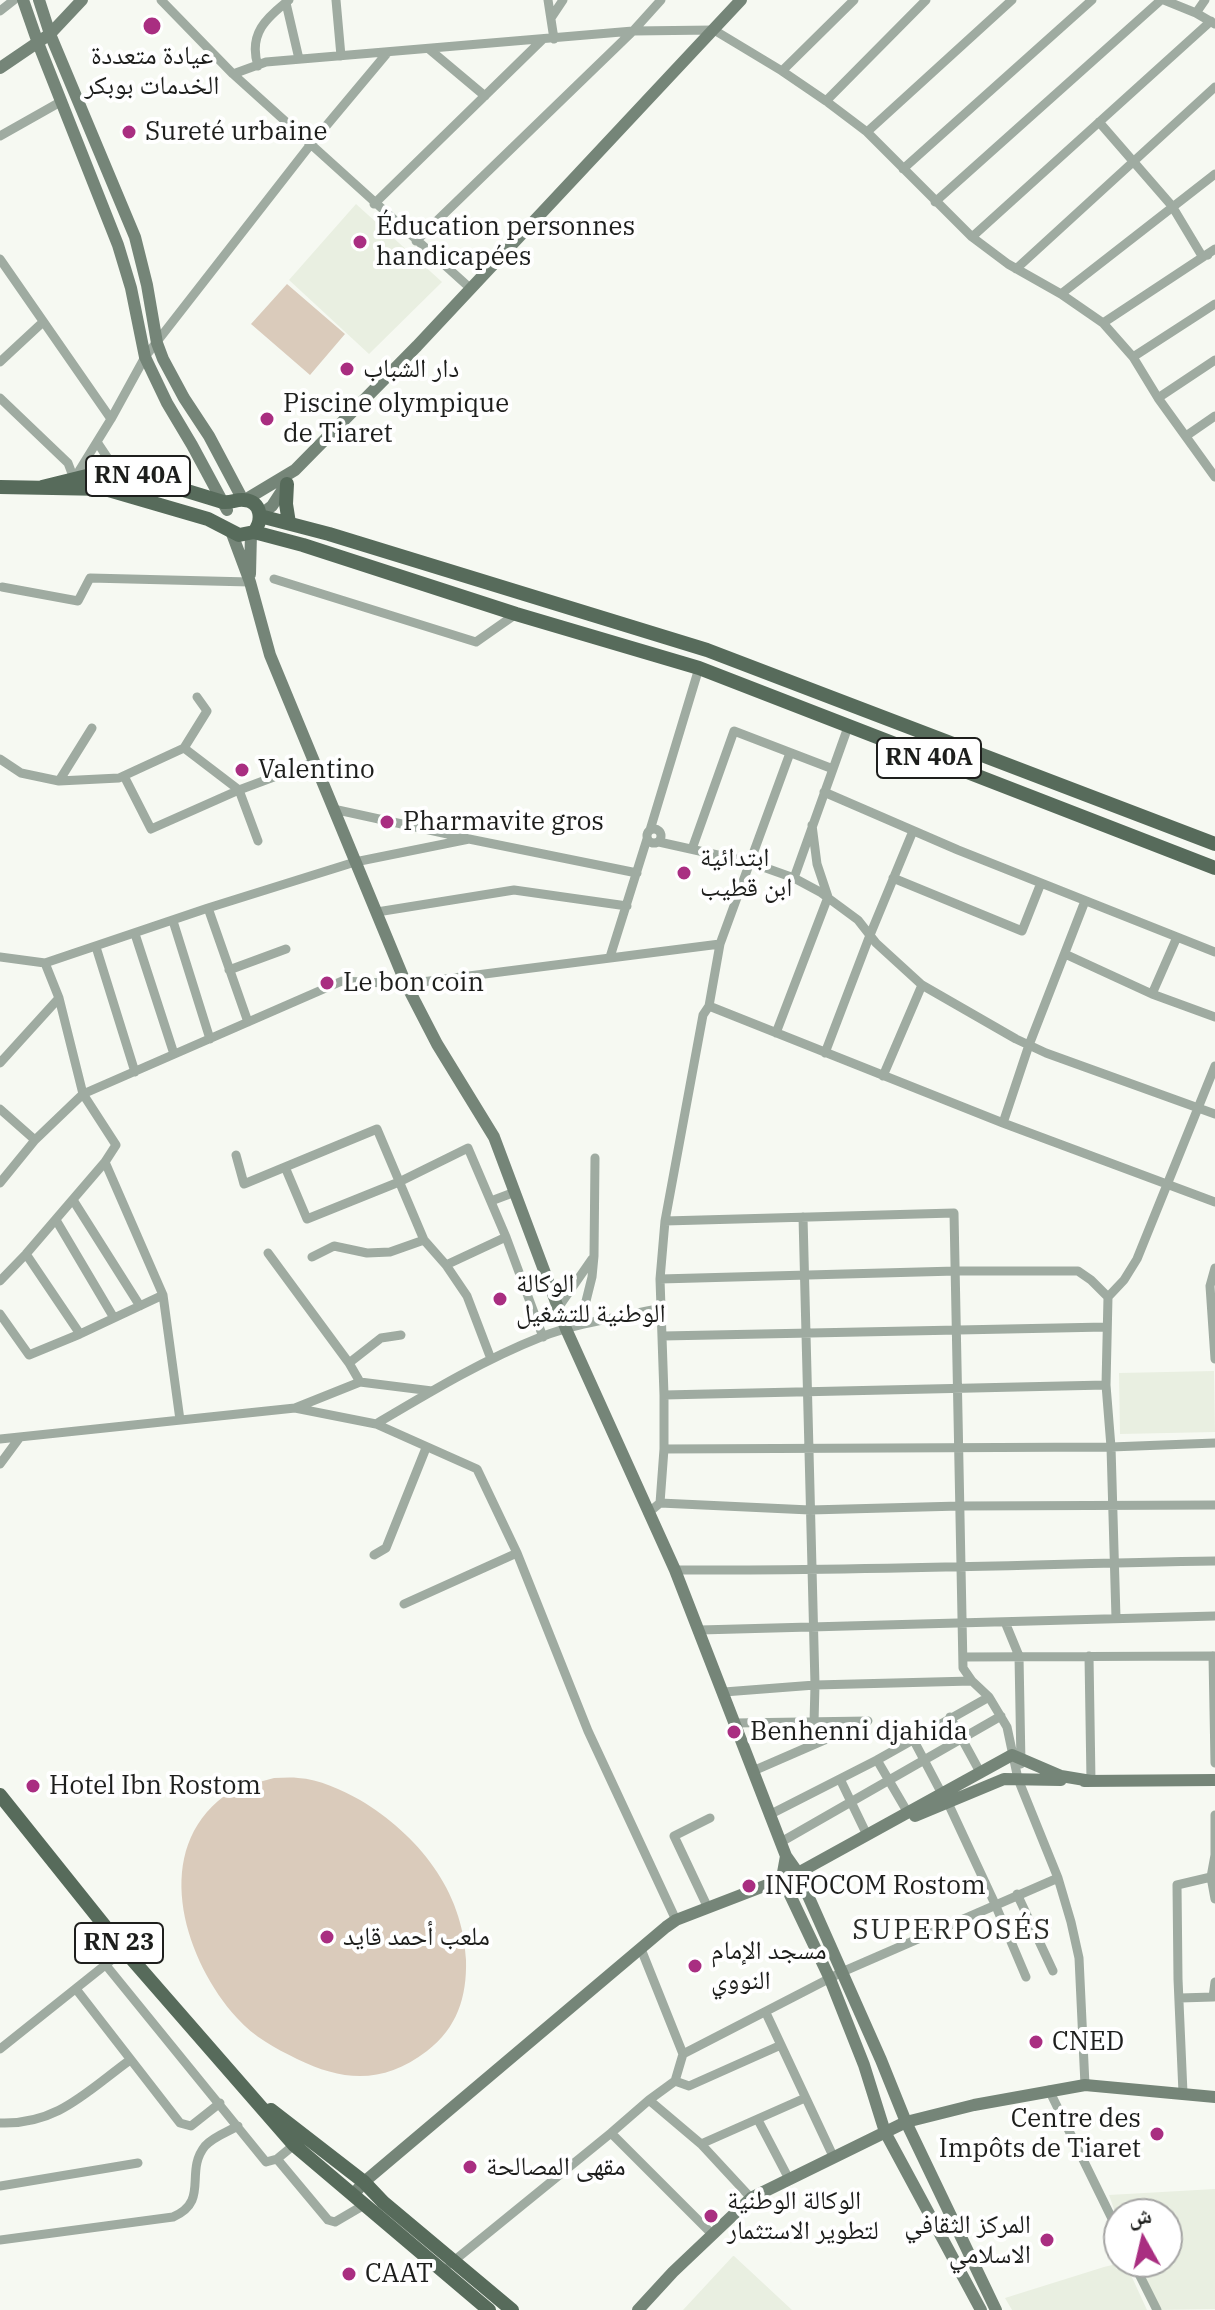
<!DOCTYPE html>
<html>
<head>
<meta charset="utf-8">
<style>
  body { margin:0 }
  #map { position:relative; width:1215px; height:2310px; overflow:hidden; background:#f6f9f2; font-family:"IBM Plex Serif","Noto Naskh Arabic",serif }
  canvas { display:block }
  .north { position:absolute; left:1103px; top:2198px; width:80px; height:80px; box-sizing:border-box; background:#fff; border:2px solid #a5a5a4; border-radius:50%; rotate:352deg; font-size:22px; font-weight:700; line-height:32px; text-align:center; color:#1d1e1c }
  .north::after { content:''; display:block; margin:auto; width:28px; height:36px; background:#a92e81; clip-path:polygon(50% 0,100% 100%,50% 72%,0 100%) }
</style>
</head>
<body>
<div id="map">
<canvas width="1215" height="2310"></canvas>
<div class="north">ش</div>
</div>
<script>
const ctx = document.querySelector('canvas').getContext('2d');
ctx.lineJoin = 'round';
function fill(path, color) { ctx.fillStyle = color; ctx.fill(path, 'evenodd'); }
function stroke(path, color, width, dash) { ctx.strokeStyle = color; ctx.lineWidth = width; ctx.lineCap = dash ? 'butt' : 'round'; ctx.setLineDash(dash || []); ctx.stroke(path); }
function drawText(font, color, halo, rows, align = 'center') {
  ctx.font = font + ' "IBM Plex Serif","Noto Naskh Arabic",serif'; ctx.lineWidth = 8; ctx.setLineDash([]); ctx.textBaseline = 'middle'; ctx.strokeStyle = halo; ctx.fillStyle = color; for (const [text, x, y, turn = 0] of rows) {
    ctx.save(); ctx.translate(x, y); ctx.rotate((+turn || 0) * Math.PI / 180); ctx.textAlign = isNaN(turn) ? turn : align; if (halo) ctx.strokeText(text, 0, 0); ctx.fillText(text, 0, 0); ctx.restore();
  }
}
const built = new Path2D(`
  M356 204 442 282 369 354 289 280Z
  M1214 1371 1215 1432 1120 1434 1119 1373Z
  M1215 2189V2309L1160 2310 1137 2262H1167V2214H1119V2223L1109 2195Z
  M733 2256H734L792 2310H683Z
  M1125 2262 1147 2310H1012L1005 2298 1104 2267Z`);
const green = new Path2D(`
  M287 284 345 334 310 375 251 324Z
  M274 1778C282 1778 290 1777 298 1778 319 1779 342 1790 360 1800 418 1835 463 1890 466 1960 467 1997 457 2028 427 2051 384 2084 344 2082 297 2059 275 2048 254 2037 237 2018 186 1962 152 1858 218 1801 232 1788 255 1783 274 1778Z`);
const street = new Path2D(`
  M161 0 233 74 470 288
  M336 0 341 56
  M548 0 554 39
  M1164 0 1196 13 1215 24
  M286 3 299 59
  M0 11 14 0
  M1196 13 1205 0
  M551 18 563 0
  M429 49 485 96
  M258 66C248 34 266 18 289 0
  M782 71 854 0
  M233 74 266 62 633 31 714 30 782 71 826 101 867 132 972 237 1008 264 1061 294 1103 323
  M826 101 926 0
  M1099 122 1172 206 1202 256 1208 255
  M867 132 1012 0
  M0 136 62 101
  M903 169 1092 0
  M935 202 1161 0
  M374 204 542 40
  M972 237 1211 21
  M416 241 633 31 661 0
  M1215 249 1103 323 1133 357 1158 398 1215 477
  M0 259 111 419
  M1016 269 1215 87
  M1061 294 1215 174
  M1133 357 1215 304
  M0 362 43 322
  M0 398 68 463 74 479
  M1158 398 1215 360
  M1186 436 1215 416
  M97 442 115 469
  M74 479 111 419 145 357 311 144 388 52
  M274 579 476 642 516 614
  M2 587 78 601 90 578 250 582
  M184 748 239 790 314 762
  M0 759 21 773 59 781 119 778 184 748 207 711 197 697
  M124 776 151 829 239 790 258 841
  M59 781 92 728
  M824 792 958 850 1215 952
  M333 809 466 838
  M647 836a7 7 0 1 1 14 0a7 7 0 1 1-14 0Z
  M650 830 699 668
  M659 842 749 862 794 878 820 892 858 920 876 943 922 985 1016 1039 1046 1053 1215 1114
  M692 849 734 731 833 769
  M794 878 848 727
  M893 878 1022 931 1041 883
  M208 908 248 1022
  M377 912 514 890 627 906
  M173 921 210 1039
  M135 934 174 1054
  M96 947 135 1072
  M1065 954 1152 994 1215 1017
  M0 957 45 963 208 908 355 862 469 839 637 873
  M610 957 647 839
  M45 963 59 998 83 1094 116 1145 105 1162 163 1295 180 1420
  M229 970 286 949
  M1152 994 1177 937
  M709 1006 1003 1123 1215 1202
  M776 1033 828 897 817 864 812 825
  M825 1053 870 935 913 831
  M0 1063 59 998
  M883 1076 922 985
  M0 1109 35 1140
  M1003 1123 1029 1045 1085 901
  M236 1155 244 1184 377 1129 424 1240 446 1265 467 1296 491 1359
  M285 1167 307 1219 399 1182 468 1148 506 1237 543 1337
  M0 1183 35 1140 83 1094 342 981 406 984 720 944
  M73 1200 140 1306
  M491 1201 515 1192
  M803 1217 815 1685 814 1723
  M56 1220 114 1318
  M665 1221 954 1213 963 1668 972 1681 989 1697 877 1760 769 1815
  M268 1253 349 1363 360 1382
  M26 1254 80 1334
  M312 1257 334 1246 367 1253 390 1252 424 1240
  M446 1265 506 1237
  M1215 1268 1210 1286 1215 1359
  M660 1279 956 1271H1078L1091 1280 1108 1297 1106 1385 1111 1447 1116 1618
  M0 1281 26 1254 105 1162
  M1108 1297 1124 1280 1137 1259 1215 1066
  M558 1308 592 1259
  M0 1314 29 1355 80 1334 163 1295
  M580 1325 592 1277 594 1256 595 1158
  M663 1336 1106 1327
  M349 1363 381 1338 401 1335
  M664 1395 1106 1385
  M295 1408 360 1382 432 1391
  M376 1424C430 1392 483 1360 541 1337 580 1322 622 1317 662 1308
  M0 1439 295 1408 376 1424 477 1469 517 1553 588 1731 676 1920
  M664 1449 1111 1447 1215 1443
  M0 1464 20 1437
  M660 1503 810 1510 960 1506 1215 1505
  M648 1513 660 1503 664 1449V1395L660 1279 665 1221 703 1015 709 1006 720 944 790 753
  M374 1555 386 1548 426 1448
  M675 1570C855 1571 1035 1564 1215 1561
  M404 1604 517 1553
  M1005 1622 1019 1656 1021 1764
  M700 1630 1215 1616
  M1089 1656 1091 1781
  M1213 1656 1215 1763
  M963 1657 1215 1656
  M724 1692 815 1685 972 1681
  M989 1697 1007 1727 1018 1779 1058 1878 1071 1922 1079 1958 1085 2085
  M950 1717 980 1772
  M735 1723 868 1721 753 1771
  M913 1739 942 1794
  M877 1760 908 1813
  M840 1779 867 1835
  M948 1803 995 1904 1026 1977
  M1215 1815V1855L1211 1877 1215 1899
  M781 1842 1001 1716
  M1017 1894 1053 1971
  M708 1908 674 1836 710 1818
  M641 1949 683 2054
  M105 1964 266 2162 277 2159 294 2145
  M76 1989 180 2123 191 2126 220 2103
  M1180 1998 1213 1997 1215 1982
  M766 2013 833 2156
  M0 2049 124 1950
  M675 2081 689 2086 781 2045
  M1049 2090 1119 2233
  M1183 2093 1178 1979 1177 1885 1211 1877
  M649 2100 701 2144
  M758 2120 789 2179
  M0 2123C57 2125 86 2092 130 2060
  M611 2133 712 2234
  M277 2159 328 2220 335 2222 364 2205
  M0 2186 138 2163
  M751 2198 701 2144 805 2098
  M0 2240 173 2217C210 2201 184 2172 205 2146 213 2137 227 2132 238 2126
  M1133 2262 1157 2310
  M450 2264 611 2133 649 2100 675 2081 683 2054 842 1972 1058 1878`);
const secondary = new Path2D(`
  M23 0 38 43 118 245 131 288 145 357 167 403 192 445 227 510
  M39 0 50 34 135 237 147 285 157 343 163 359 184 398 209 436 243 500
  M0 68 50 34 82 0
  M245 500 295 470 417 346 741 0
  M260 515 272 506 287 483
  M231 531 250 582 270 655 406 984 437 1044 494 1137 566 1329 675 1570 786 1856 798 1873 881 2060 906 2122 996 2310
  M250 574 251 533
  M1084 1781 1215 1780
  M915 1816 1004 1779 1061 1780
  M786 1856 782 1878 830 1979 864 2065 885 2132 981 2310
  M353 2195 364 2182 666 1927 676 1920 798 1873 1012 1755 1061 1776 1091 1781
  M638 2310 673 2272 751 2198 906 2122 974 2105 1085 2085 1215 2097`);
const primary = new Path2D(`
  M287 484 286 504 289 523
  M0 487 105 489 208 519 239 535 254 532C263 521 262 501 244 500 236 499 232 503 223 502L115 469 42 487
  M260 516 329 534 707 650 1215 844
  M254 532 303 545 516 614 699 668 1215 868
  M0 1795 124 1950 294 2145 489 2310
  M271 2110 364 2182 383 2202 512 2310`);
const markers = [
  [152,26,10,"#a92e81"],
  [129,132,8,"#a92e81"],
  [360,242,8,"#a92e81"],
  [347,369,8,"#a92e81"],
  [267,419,8,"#a92e81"],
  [242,770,8,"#a92e81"],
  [387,822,8,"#a92e81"],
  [684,873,8,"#a92e81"],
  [327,983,8,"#a92e81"],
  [500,1299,8,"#a92e81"],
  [734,1732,8,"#a92e81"],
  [33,1786,8,"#a92e81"],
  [749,1886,8,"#a92e81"],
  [327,1937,8,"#a92e81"],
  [695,1966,8,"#a92e81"],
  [1036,2042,8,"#a92e81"],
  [1157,2134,8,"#a92e81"],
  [470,2167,8,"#a92e81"],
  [711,2216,8,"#a92e81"],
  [1047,2240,8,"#a92e81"],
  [349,2274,8,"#a92e81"]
];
const shields = [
  [138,476,104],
  [929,758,104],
  [119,1943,88]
];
const shieldNames = [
  ["RN 40A",138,476],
  ["RN 40A",929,758],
  ["RN 23",119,1943]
];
const poiNames = [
  ["عيادة متعددة",152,56,"center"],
  ["الخدمات بوبكر",152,86,"center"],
  ["Sureté urbaine",145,132],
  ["Éducation personnes",376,227],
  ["handicapées",376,257],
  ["دار الشباب",363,369],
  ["Piscine olympique",283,404],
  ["de Tiaret",283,434],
  ["Valentino",258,770],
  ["Pharmavite gros",403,822],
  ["ابتدائية",700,858],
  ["ابن قطيب",700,888],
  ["Le bon coin",343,983],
  ["الوكالة",516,1284],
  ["الوطنية للتشغيل",516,1314],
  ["Benhenni djahida",750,1732],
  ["Hotel Ibn Rostom",49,1786],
  ["INFOCOM Rostom",765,1886],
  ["ملعب أحمد قايد",343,1937],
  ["مسجد الإمام",711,1951],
  ["النووي",711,1981],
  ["CNED",1052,2042],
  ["Centre des",1141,2119,"right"],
  ["Impôts de Tiaret",1141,2149,"right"],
  ["مقهى المصالحة",486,2167],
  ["الوكالة الوطنية",727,2201],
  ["لتطوير الاستثمار",727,2231],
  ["المركز الثقافي",1031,2225,"right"],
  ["الاسلامي",1031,2255,"right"],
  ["CAAT",365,2274]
];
const neighbourhoodNames = [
  ["SUPERPOSÉS",952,1931]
];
fill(built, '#e9efe1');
fill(green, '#dacbbb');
stroke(street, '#9faba1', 9);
stroke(secondary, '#758578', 12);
stroke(primary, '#576b5b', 14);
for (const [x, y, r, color] of markers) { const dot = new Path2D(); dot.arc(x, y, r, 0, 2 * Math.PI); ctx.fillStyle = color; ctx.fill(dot); stroke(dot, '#fff', 3); }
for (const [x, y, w] of shields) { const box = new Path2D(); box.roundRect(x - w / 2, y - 20, w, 40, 6); ctx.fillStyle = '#fff'; ctx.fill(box); stroke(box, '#1d1e1c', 2); }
drawText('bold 24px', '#1d1e1c', null, shieldNames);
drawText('26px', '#1d1e1c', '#fff', poiNames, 'left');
ctx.letterSpacing = '2px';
drawText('28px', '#2b2d28', '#fff', neighbourhoodNames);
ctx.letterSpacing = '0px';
</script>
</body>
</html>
